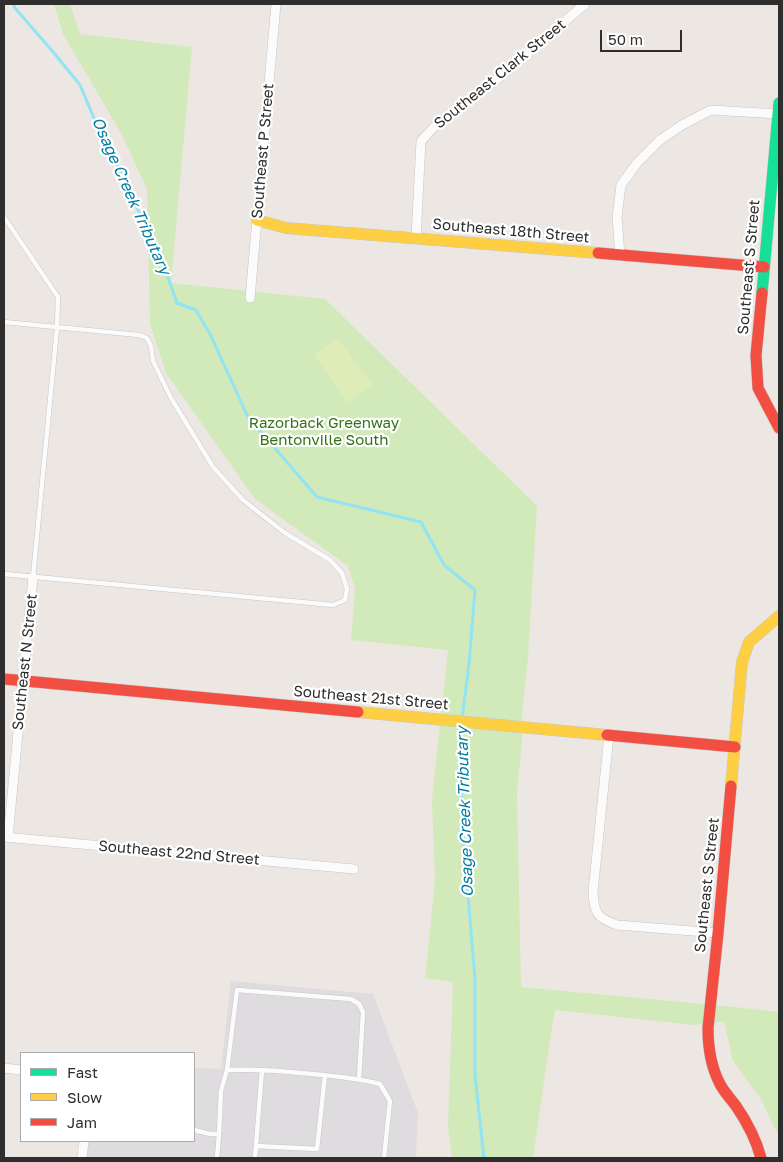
<!DOCTYPE html>
<html>
<head>
<meta charset="utf-8">
<style>
  body { margin:0 }
  #map { position:relative; width:783px; height:1162px; overflow:hidden; background:#ece7e3; font-family:"Golos Text",sans-serif }
  canvas { display:block }
  .frame { position:absolute; inset:0; border:5px solid #2e2e2e; pointer-events:none }
  .legend { position:absolute; left:20px; top:1052px; width:175px; height:90px; box-sizing:border-box; background:#fff; border:1px solid #ababab; margin:0; padding:6px 9px; list-style:none; font-size:15px; color:#2e2e2e }
  .legend li { display:flex; align-items:center; gap:10px; height:25px }
  .legend b { width:25px; border:1px solid #ababab }
  .scale { position:absolute; left:600px; top:30px; width:82px; height:22px; box-sizing:border-box; border:2px solid #2e2e2e; border-top:0; padding-left:6px; font-size:15px; line-height:18px; white-space:nowrap; color:#2e2e2e; -webkit-text-stroke:4px #fff; paint-order:stroke }
</style>
</head>
<body>
<div id="map">
<canvas width="783" height="1162"></canvas>
<div class="frame"></div>
<ul class="legend">
<li><b style="height:6px;background:#16e098"></b>Fast</li>
<li><b style="height:6px;background:#ffcf43"></b>Slow</li>
<li><b style="height:6px;background:#f24e42"></b>Jam</li>
</ul>
<div class="scale">50 m</div>
</div>
<script>
const ctx = document.querySelector('canvas').getContext('2d');
ctx.lineJoin = 'round';
function fill(path, color) { ctx.fillStyle = color; ctx.fill(path, 'evenodd'); }
function stroke(path, color, width, dash) { ctx.strokeStyle = color; ctx.lineWidth = width; ctx.lineCap = dash ? 'butt' : 'round'; ctx.setLineDash(dash || []); ctx.stroke(path); }
function drawText(font, color, halo, rows, align = 'center') {
  ctx.font = font + ' "Golos Text",sans-serif'; ctx.lineWidth = 4.5; ctx.setLineDash([]); ctx.textBaseline = 'middle'; ctx.strokeStyle = halo; ctx.fillStyle = color; for (const [text, x, y, turn = 0] of rows) {
    ctx.save(); ctx.translate(x, y); ctx.rotate((+turn || 0) * Math.PI / 180); ctx.textAlign = isNaN(turn) ? turn : align; if (halo) ctx.strokeText(text, 0, 0); ctx.fillText(text, 0, 0); ctx.restore();
  }
}
const industrial = new Path2D(`
  M231 981 373 994 418 1113 416 1158H84L85 1141H194V1068L221 1069Z`);
const green = new Path2D(`
  M54 4H70L80 34 192 47 171 283 325 299 537 506 528 657 522 716V743L517 792 521 987 725 1006 779 1012V1137L761 1099 733 1061 724 1021 694 1025 555 1010 550 1040 533 1158H452L448 1125 453 982 425 978 435 880 432 800 448 650 351 640 355 589 348 566 255 499 166 373 150 324 147 189 121 133 63 34Z`);
const pitch = new Path2D(`
  M338 338 373 385 348 403 314 355Z`);
const stream = new Path2D(`
  M13 4 15 8 54 53 80 85 99 130 116 162 137 208 155 241 177 303 196 310 210 334 248 417 317 497 421 522 444 565 475 590 469 664 462 719
  M461 725 459 744 464 847 475 979V1075L484 1158`);
const lane = new Path2D(`
  M4 217 58 297 57 328 33 577
  M4 322 139 335 147 338 151 346 153 361 171 398 213 467 243 500 285 533 330 560 342 573 347 589 345 600 333 605 4 574
  M227 1070 237 990 351 999 359 1004 363 1012 359 1079
  M194 1130 210 1134H219L221 1091 227 1070C256 1069 284 1071 312 1074 335 1076 358 1078 380 1084L390 1101 384 1158
  M256 1146 317 1149 325 1075
  M217 1158 219 1134
  M255 1158 262 1070`);
const street = new Path2D(`
  M416 238 421 141 435 126 501 76 585 4
  M620 256 617 217 621 185 637 163 660 140 682 125 711 110 779 114
  M250 298 276 4
  M609 735 593 892C594 913 597 918 617 925L718 933
  M4 837 354 869
  M8 837 33 577
  M4 1068 21 1070
  M82 1158 84 1141`);
const fast = new Path2D(`
  M762 293 779 103`);
const slow = new Path2D(`
  M257 220 286 228 598 253
  M358 712 607 735
  M731 786 742 662 749 642 779 616`);
const jam = new Path2D(`
  M598 253 764 267
  M762 293 756 355 758 388 779 428
  M4 679 358 712
  M607 735 735 747
  M731 786 718 933 708 1028C708 1047 711 1067 720 1084 724 1092 731 1099 736 1106 747 1122 756 1139 761 1158`);
const streetNames = [
  ["Southeast Clark Street",500,74,-39],
  ["Southeast P Street",263,151,-85],
  ["Southeast 18th Street",511,231,5],
  ["Southeast S Street",749,267,-85],
  ["Southeast N Street",25,662,-84],
  ["Southeast 21st Street",371,698,5],
  ["Southeast 22nd Street",179,853,5],
  ["Southeast S Street",707,885,-84]
];
const parkNames = [
  ["Razorback Greenway",324,423],
  ["Bentonville South",324,440]
];
const waterNames = [
  ["Osage Creek Tributary",131,196,66],
  ["Osage Creek Tributary",465,812,-92]
];
fill(industrial, '#dfdcdf');
fill(green, '#d2e9ba');
fill(pitch, '#deedb7');
stroke(stream, '#91e4f3', 3);
stroke(lane, '#c7c6c6', 5.5);
stroke(street, '#c7c6c6', 10);
stroke(fast, '#c7c6c6', 12);
stroke(slow, '#c7c6c6', 12);
stroke(jam, '#c7c6c6', 12);
stroke(lane, '#fcfbfb', 4.5);
stroke(street, '#fcfbfb', 9);
stroke(fast, '#16e098', 11);
stroke(slow, '#ffcf43', 11);
stroke(jam, '#f24e42', 11);
drawText('15px', '#2e2e2e', '#fff', streetNames);
drawText('15px', '#317414', '#fff', parkNames);
drawText('italic 16px', '#027da6', '#fff', waterNames);
</script>
</body>
</html>
